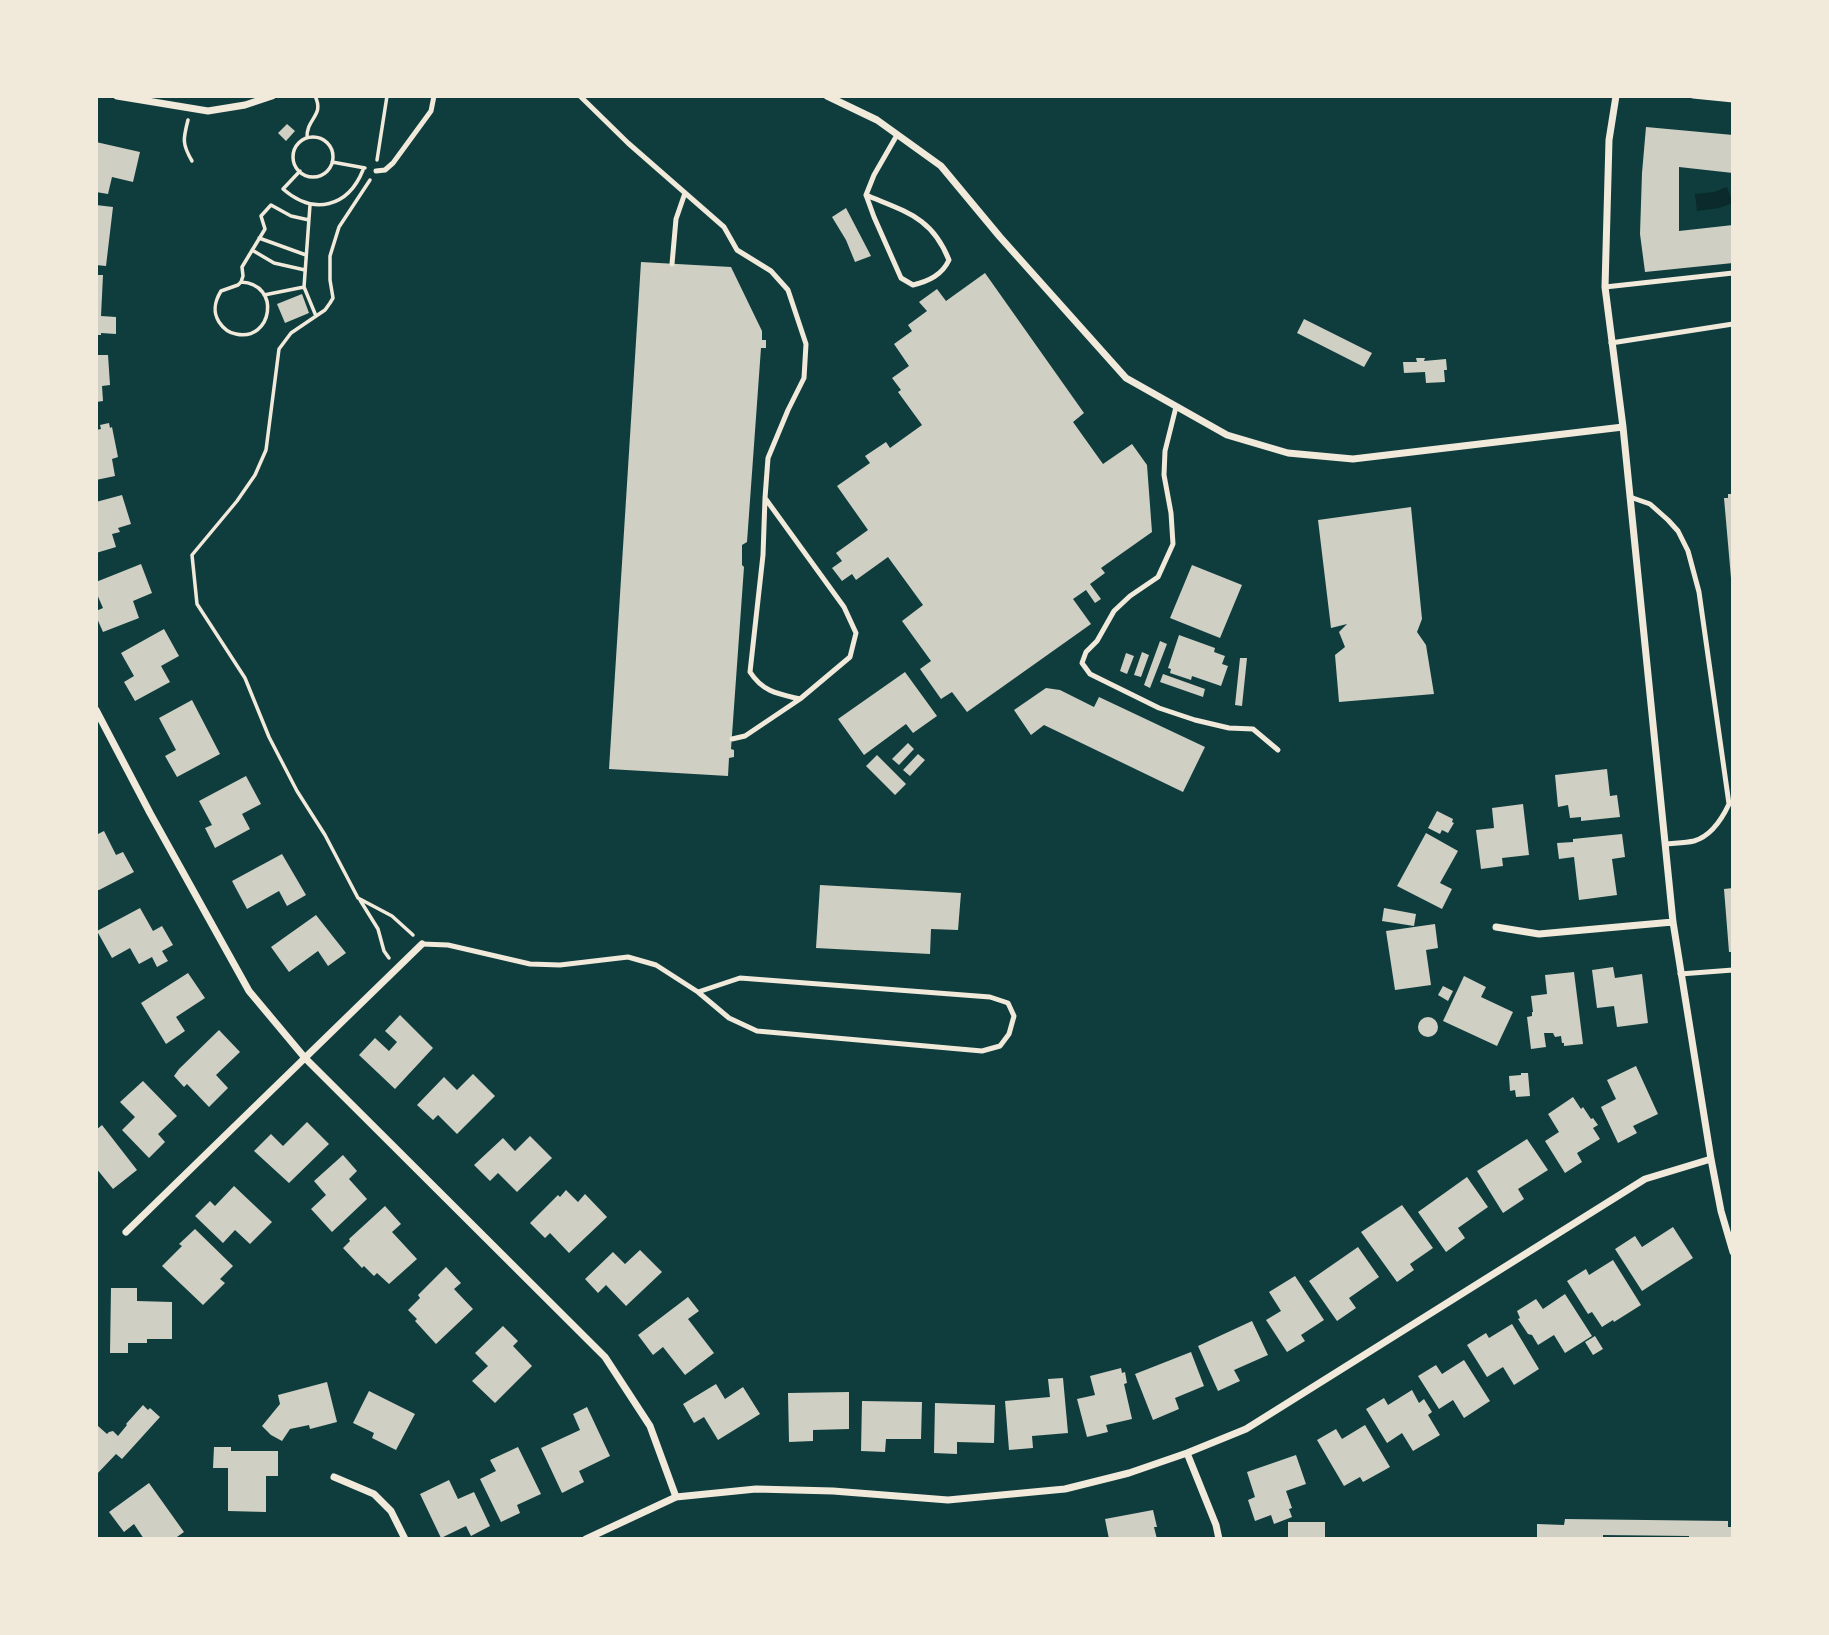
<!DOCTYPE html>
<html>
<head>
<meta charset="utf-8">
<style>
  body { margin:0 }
  #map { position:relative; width:1829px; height:1635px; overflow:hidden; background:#0f3d3e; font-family:"Noto Sans",sans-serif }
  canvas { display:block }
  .frame { position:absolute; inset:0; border:98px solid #f1e9da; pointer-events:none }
</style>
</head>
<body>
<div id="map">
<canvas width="1829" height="1635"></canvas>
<div class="frame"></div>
</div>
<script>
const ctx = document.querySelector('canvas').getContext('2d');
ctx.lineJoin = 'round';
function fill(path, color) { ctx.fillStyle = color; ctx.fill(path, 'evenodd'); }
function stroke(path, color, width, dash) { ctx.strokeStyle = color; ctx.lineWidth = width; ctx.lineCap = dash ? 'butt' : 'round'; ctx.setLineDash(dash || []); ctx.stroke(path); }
const water = new Path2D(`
  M1727 187 1733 203 1719 208 1697 211 1695 194 1714 192Z`);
const building = new Path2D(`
  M287 124 295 131 286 141 278 133Z
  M1646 127 1733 135V173L1679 167V231L1733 225V263L1645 272 1640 234 1642 173Z
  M96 142 140 152 133 182 112 177 108 194 96 192Z
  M96 205 113 207 106 266 96 265Z
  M846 208 871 256 855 262 846 240 832 217Z
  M641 262 731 267 762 331V340H766V348H761L747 542 742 545V565L744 567 731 749 734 750V757L729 758 728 776 609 769Z
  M985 273 1084 413 1073 422 1103 464 1132 444 1147 465 1152 532 1101 568 1105 573 1090 584 1101 599 1095 603 1086 590 1073 599 1091 624 967 712 952 692 941 699 920 669 931 661 902 621 923 605 888 557 856 580 852 574 842 581 832 568 842 561 836 553 868 530 837 486 870 463 865 456 886 442 890 448 922 425 898 392 901 390 892 378 909 366 894 344 912 331 908 325 927 311 919 302 937 289 946 301Z
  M96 275H103L101 316 116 317V334L101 333V335H96Z
  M302 294 309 313 285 323 277 304Z
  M1304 319 1372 353 1364 367 1297 333Z
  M96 355H108L110 385 102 386 103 401 96 402Z
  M1416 358H1425L1424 361 1446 359 1447 370H1444L1445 382 1426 383 1425 372 1404 373 1403 362H1417Z
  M109 423 110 428 112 427 118 457 112 459 115 476 96 480V430L101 429 100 425Z
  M1728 494H1733V578H1731L1724 498H1728Z
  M122 495 131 524 118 528 120 532 112 534 116 547 96 553V502Z
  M1411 507 1422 619 1417 632 1426 645 1434 694 1339 702 1335 655 1345 647 1339 632 1347 624 1331 628 1318 520Z
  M141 564 152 593 133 601 139 618 103 632 96 616V611L103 608 96 592V582Z
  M1192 565 1242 585 1220 638 1170 618Z
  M164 629 179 656 161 666 170 682 135 701 124 682 134 676 121 653Z
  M1179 635 1215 648 1214 652 1225 656 1222 664 1228 666 1221 686 1192 676 1191 680 1170 673 1171 669 1168 668Z
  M1160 641 1167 644 1150 688 1144 685Z
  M1142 652 1149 655 1141 677 1134 675Z
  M1126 653 1134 656 1127 674 1120 671Z
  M1240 658H1247L1242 706 1235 705Z
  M905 672 937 716 913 733 906 724 864 755 838 719Z
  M1163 674 1205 689 1203 697 1160 682Z
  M1046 688 1060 690 1094 707 1099 697 1205 747 1183 792 1044 725 1031 735 1014 710Z
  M192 700 220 754 177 777 165 756 176 750 159 718Z
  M908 743 914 749 899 765 892 759Z
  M918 754 925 760 910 776 903 770Z
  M877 755 906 784 895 795 866 766Z
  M1607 769 1610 796 1617 795 1620 817 1581 821V817L1570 818 1568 805 1558 807 1555 775Z
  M246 776 261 804 242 814 250 829 215 848 205 828 212 825 199 801Z
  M1523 804 1529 855 1502 858 1503 866 1481 869 1476 830 1494 828 1492 808Z
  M1437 811 1453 819 1452 822 1454 823 1448 833 1442 830 1440 834 1428 828Z
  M104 831 116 855 123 852 134 872 99 890H96V835Z
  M1426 833 1458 851 1440 883 1452 889 1442 909 1397 886Z
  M1622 834 1625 857 1612 859 1617 895 1579 900 1574 857 1559 859 1557 843 1573 842V839Z
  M282 854 306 895 287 906 279 891 247 909 232 881Z
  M820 885 961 893 958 930 931 929 930 954 816 948Z
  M1733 888V952H1729L1724 889Z
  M140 908 153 931 162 926 173 945 162 951 168 961 157 967 152 957 139 964 130 948 112 958 97 931Z
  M1384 908 1416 914 1414 926 1382 921Z
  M316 915 346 953 328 966 318 951 289 972 271 947Z
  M1435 924 1438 948 1426 950 1431 985 1395 990 1386 931Z
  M1613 967 1615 978 1642 974 1648 1023 1617 1027 1614 1006 1597 1008 1592 970Z
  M1574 972 1583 1044 1564 1046V1043H1562L1561 1036 1555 1037 1553 1033H1544L1546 1047 1531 1049 1527 1017 1532 1016V1012H1533L1531 996 1547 994 1545 975Z
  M188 973 205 998 176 1017 185 1031 166 1044 141 1003Z
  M1464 976 1486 987 1481 997 1513 1012 1497 1046 1443 1021Z
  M1443 986 1453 991 1448 1001 1438 995Z
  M400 1015 433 1048 395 1089 359 1055 375 1038 389 1051 397 1042 385 1031Z
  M1418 1027a10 10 0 1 1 20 0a10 10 0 1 1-20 0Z
  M219 1030 240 1052 216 1075 228 1088 209 1107 187 1084 184 1087 174 1076 179 1069Z
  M1636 1066 1658 1114 1633 1126 1637 1133 1618 1143 1601 1107 1616 1099 1607 1080Z
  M1521 1073H1528L1530 1096 1516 1097 1515 1090 1510 1091 1509 1076 1521 1075Z
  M473 1074 495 1096 457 1134 438 1115 433 1120 417 1105 444 1077 457 1090Z
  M143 1081 177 1116 158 1134 165 1142 149 1158 122 1130 135 1117 120 1102Z
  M1573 1097 1581 1109 1583 1107 1591 1119 1593 1118 1598 1125 1593 1128 1600 1139 1577 1153 1582 1162 1565 1173 1545 1141 1559 1132 1548 1114Z
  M307 1122 329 1144 289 1183 254 1151 271 1134 283 1146Z
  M102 1125 137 1170 113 1189 96 1168V1130Z
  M530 1136 552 1158 517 1192 498 1173 490 1181 474 1165 503 1138 515 1151Z
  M1527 1139 1548 1170 1518 1189 1524 1199 1503 1213 1477 1171Z
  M343 1155 357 1171 349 1179 367 1199 332 1232 311 1209 326 1195 314 1181Z
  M1467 1177 1488 1207 1458 1228 1465 1238 1446 1252 1418 1212Z
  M234 1186 272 1222 250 1244 235 1230 223 1243 195 1216 210 1201 215 1206Z
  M566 1190 578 1202 585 1194 607 1217 569 1253 550 1233 545 1238 530 1223 558 1195 560 1197Z
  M1402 1205 1433 1248 1410 1264 1414 1270 1397 1282 1361 1232Z
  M385 1206 401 1224 392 1232 417 1259 389 1284 377 1273 374 1276 364 1266 362 1268 343 1248 350 1241 349 1239Z
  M1673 1227 1693 1258 1642 1291 1615 1249 1635 1236 1642 1247Z
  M195 1229 233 1266 220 1279 225 1283 203 1305 162 1266 182 1246 179 1244Z
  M1358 1247 1379 1277 1349 1298 1356 1308 1337 1321 1309 1281Z
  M640 1250 662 1272 626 1306 606 1285 598 1293 585 1279 613 1252 625 1264Z
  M1613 1260 1641 1305 1614 1322 1613 1320 1602 1327 1592 1312 1588 1314 1567 1281 1586 1269 1589 1275Z
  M446 1267 461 1283 454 1289 473 1309 436 1344 415 1321 417 1319 408 1310 420 1298 418 1295Z
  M1295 1276 1324 1320 1301 1335 1305 1341 1287 1352 1266 1320 1281 1311 1269 1292Z
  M111 1288H137V1301L172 1302V1339H147V1343H128V1353H110Z
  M1565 1294 1592 1336 1565 1353 1554 1335 1538 1345 1532 1335 1528 1334 1518 1319 1520 1318 1517 1311 1536 1299 1543 1309Z
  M688 1297 699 1311 688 1319 714 1353 685 1375 663 1347 653 1355 638 1335Z
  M1252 1321 1268 1355 1234 1370 1240 1381 1218 1391 1198 1346Z
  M1512 1324 1539 1369 1514 1385 1503 1367 1487 1377 1467 1345 1486 1333 1489 1338Z
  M503 1326 518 1341 513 1346 532 1366 495 1403 472 1381 488 1366 475 1353Z
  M1595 1336 1603 1349 1593 1355 1585 1342Z
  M1191 1352 1204 1386 1175 1398 1179 1409 1153 1420 1135 1374Z
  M1464 1360 1490 1401 1464 1418 1453 1400 1439 1409 1418 1376 1436 1365 1442 1374Z
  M1121 1368 1122 1373 1125 1372 1127 1383 1124 1384 1132 1419 1106 1425 1108 1432 1087 1437 1077 1399 1095 1395 1090 1376Z
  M1063 1378 1068 1433 1032 1436 1033 1448 1009 1450 1005 1401 1050 1397 1048 1379Z
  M327 1382 337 1422 310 1429 309 1425 290 1429 282 1441 271 1435 262 1426 280 1404 278 1395Z
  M716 1384 725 1399 743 1387 760 1414 718 1440 704 1417 694 1423 683 1404Z
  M1412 1390 1419 1403 1424 1399 1432 1412 1428 1415 1440 1435 1413 1451 1402 1433 1387 1443 1366 1409 1384 1398 1388 1405Z
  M369 1391 415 1414 396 1450 372 1438 374 1433 353 1423Z
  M849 1392V1429L813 1430V1441L789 1442 788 1393Z
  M862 1401 922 1402 921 1439H886L885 1452 861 1451Z
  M935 1403 995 1405 994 1443 957 1442V1454L934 1453Z
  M143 1405 148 1410 150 1408 160 1417 122 1459 116 1454 96 1475V1428L98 1426 107 1434 109 1432 113 1431 118 1436 127 1425 126 1424Z
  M587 1407 610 1456 579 1471 584 1482 562 1493 541 1448 580 1430 573 1414Z
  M1365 1425 1390 1467 1363 1482 1360 1477 1344 1486 1317 1440 1336 1429 1342 1439Z
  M214 1447H231V1451H278V1476H266V1512L228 1511V1468H213Z
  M518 1447 541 1494 517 1505 520 1513 501 1522 480 1479 496 1471 490 1460Z
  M1296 1455 1306 1484 1286 1491 1292 1508 1289 1509 1292 1517 1274 1524 1271 1515 1255 1521 1248 1500 1255 1497 1247 1472Z
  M449 1480 458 1499 474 1492 490 1526 471 1536 466 1526 441 1538 420 1494Z
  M149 1483 184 1532 174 1539H144L134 1524 124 1532 109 1512Z
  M1153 1510 1157 1527H1154L1157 1539H1109L1105 1519Z
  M1565 1519 1728 1521V1527H1733V1539H1689V1536L1603 1535V1539H1537V1524L1564 1525Z
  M1288 1522H1325V1539H1288Z`);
const path = new Path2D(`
  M188 120C183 139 182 144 192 161
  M293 157a20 20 0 1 1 40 0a20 20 0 1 1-40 0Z
  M307 138C306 118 325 116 315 96
  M377 160 387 96
  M332 162 365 168
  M300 171 283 189C314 216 348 207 363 170
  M370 180 339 227 330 256V280L333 298 330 303 325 310 291 333 279 349 266 450 255 475 237 501 192 555 197 604 245 678 269 737 297 791 325 835 358 898 392 916 413 935
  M259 238 306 255
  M252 250 274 263 305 270
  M241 282C282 284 272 342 236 334 229 333 223 328 219 322 212 311 215 301 221 291L238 285Z
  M241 282 243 276 242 267 265 229 261 216 271 205 291 216 309 220
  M304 287 310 205
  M264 295 304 287 316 316
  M360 900 378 929 384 951 389 958`);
const service = new Path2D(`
  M580 96 628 143 724 227 737 250 771 271 788 290 806 344 804 378 788 410 768 458 765 498 844 607 856 633 850 657 800 699 745 736 732 739
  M1693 96 1733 100
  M376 171 385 170 393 163 431 111 434 96
  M866 195C906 212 932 217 949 260 942 275 929 281 913 285L901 278 874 217 866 195 874 175 897 135
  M672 264 676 219 685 193
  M1605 287 1733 273
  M1611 343 1733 324
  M1176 407 1165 451 1164 475 1171 513 1173 544 1158 577 1130 596 1114 611 1097 641 1086 652 1082 663 1090 674 1159 708 1195 720 1229 728 1253 729 1278 750
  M1630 497 1650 504 1668 520 1678 531 1688 551 1699 592 1729 804C1722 819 1711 836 1694 841 1685 843 1674 843 1665 844
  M765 498 763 555 750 672C763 692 778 694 800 699
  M422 944 448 945 530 964 560 965 628 957 656 965 698 992 729 1018 757 1031 982 1051 1000 1046 1009 1034 1014 1016 1008 1003 990 997 740 978 698 992
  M1680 974 1733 970`);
const minor = new Path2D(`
  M117 96 208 111 245 105 272 96
  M827 96 877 120 941 166 1000 237 1126 378 1227 435 1288 453 1353 459 1623 427
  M1616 96 1609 140 1605 287 1623 427 1673 922 1711 1159 1721 1211 1733 1252
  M96 710 150 813 249 991 305 1058 605 1357 650 1426 676 1497
  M1496 927 1539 934 1673 922
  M126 1232 422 944
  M1187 1453 1216 1525 1219 1539
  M334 1477 374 1494 391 1511 405 1539
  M586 1539 676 1497 756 1489 833 1491 948 1500 1065 1489 1129 1473 1187 1453 1246 1429 1645 1179 1711 1159`);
fill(water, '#0a2a2b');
fill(building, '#cfcfc3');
stroke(path, '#f1e9da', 3.5);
stroke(service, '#f1e9da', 5);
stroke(minor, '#f1e9da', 7);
</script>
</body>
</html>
